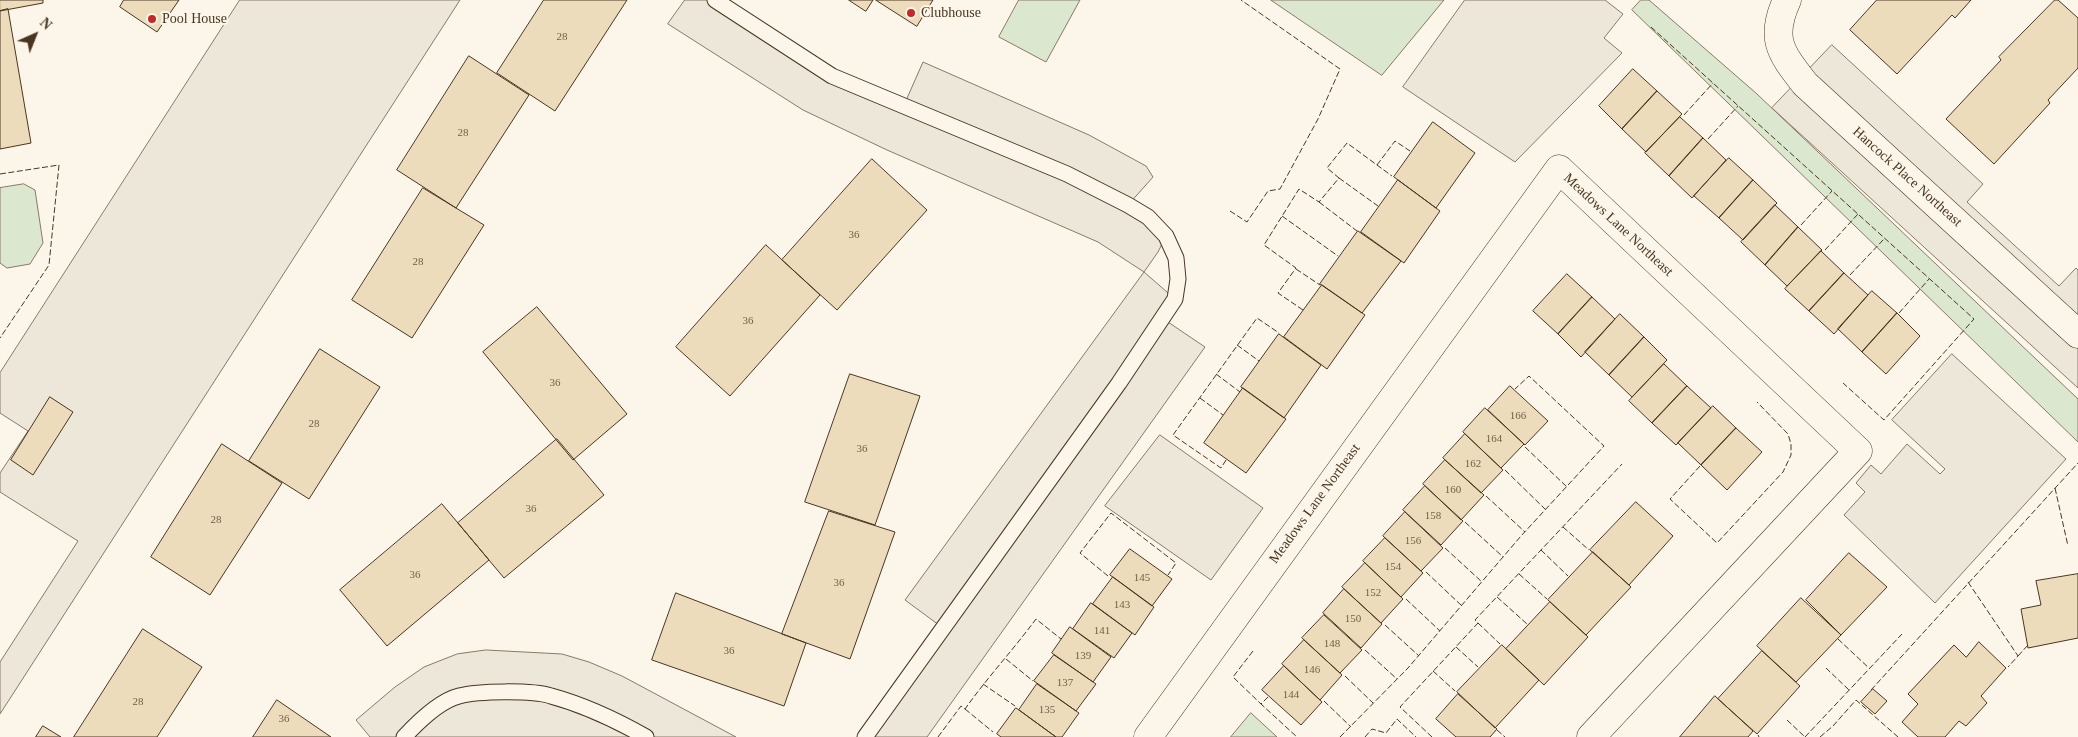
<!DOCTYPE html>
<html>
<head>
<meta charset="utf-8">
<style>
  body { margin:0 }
  #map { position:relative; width:2078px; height:737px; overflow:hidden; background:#fbf6e9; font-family:Georgia,serif }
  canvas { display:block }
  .north { position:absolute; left:10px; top:10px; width:50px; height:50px; -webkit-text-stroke:4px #fbf6e9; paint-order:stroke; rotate:44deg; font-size:14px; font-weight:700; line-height:20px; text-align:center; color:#4a3520 }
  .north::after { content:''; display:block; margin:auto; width:18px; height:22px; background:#4a3520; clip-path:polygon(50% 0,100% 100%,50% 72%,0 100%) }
</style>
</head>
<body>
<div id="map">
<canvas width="2078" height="737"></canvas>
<div class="north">N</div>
</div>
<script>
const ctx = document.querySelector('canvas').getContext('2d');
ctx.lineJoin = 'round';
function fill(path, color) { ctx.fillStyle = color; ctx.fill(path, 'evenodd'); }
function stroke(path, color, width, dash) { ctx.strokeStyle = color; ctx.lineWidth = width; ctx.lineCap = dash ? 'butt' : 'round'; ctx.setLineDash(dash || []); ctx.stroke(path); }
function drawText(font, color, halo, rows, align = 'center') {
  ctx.font = font + ' Georgia,serif'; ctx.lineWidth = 4; ctx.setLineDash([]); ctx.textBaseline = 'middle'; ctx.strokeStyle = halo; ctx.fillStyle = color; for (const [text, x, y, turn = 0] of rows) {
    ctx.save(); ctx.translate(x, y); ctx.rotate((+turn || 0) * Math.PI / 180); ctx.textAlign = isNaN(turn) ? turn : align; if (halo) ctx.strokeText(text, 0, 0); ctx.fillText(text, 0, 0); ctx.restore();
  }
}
const green = new Path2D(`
  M1019 0H1080L1046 62 999 37Z
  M1271 0H1444L1382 75Z
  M1641 0H1649L1757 94 2078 399V442L1632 10Z
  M24 184 35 190 43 243 30 264 7 268 0 263V188Z
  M1251 713 1277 737H1231Z`);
const parking = new Path2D(`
  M240 0H460L0 714V662L78 541 0 492V473L28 431 0 413V373Z
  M685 0H715L832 76 904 105 923 62 1089 135 1146 166 1153 177 1128 205 1166 236 1158 252 1144 272 1175 299 1162 318 1205 347 927 737H865L943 628 905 600 1144 272 1098 242 887 150 803 110 668 24Z
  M1465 0H1605L1623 14 1604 38 1622 53 1515 162 1403 87Z
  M1832 45 1983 184 1967 202 2059 286 2076 268 2078 270V388L1772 108Z
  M1952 354 2066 459 1935 603 1844 515 1865 492 1856 483 1871 465 1881 474 1907 444 1940 474 1945 469 1892 420Z
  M1160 435 1263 508 1211 580 1105 506Z
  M486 650 562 654 589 662 622 676 736 737H370L356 720 395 687 424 667 457 654Z`);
const building = new Path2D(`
  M0 0H43V3L0 11Z
  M124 0H179L157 32 120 7Z
  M544 0H627L555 111 497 73Z
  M849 0H873L866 11Z
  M876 0H933L917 26Z
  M1877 0H1971L1955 18 1952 15 1897 74 1850 30Z
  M2055 0H2058L2078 18V68L2048 100 2050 103 1994 164 1946 119 2001 60 1999 57Z
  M8 9 31 143 0 149V11Z
  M469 56 529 95 456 208 397 170Z
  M1633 69 1657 91 1622 129 1599 106Z
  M1657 91 1682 114 1646 152 1622 129Z
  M1680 117 1703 138 1669 176 1645 153Z
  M1433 122 1475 153 1436 208 1394 177Z
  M1703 138 1726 160 1692 198 1669 176Z
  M1729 158 1753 180 1719 218 1694 196Z
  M872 159 927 210 837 310 782 260Z
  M1398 180 1440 211 1404 263 1361 232Z
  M1753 180 1777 203 1743 240 1719 218Z
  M423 188 484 225 412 338 352 300Z
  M1775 205 1798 227 1765 265 1741 242Z
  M1798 227 1822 250 1787 286 1765 265Z
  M1358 231 1401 261 1362 313 1320 284Z
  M766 245 820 295 730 396 676 347Z
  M1821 251 1844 273 1809 311 1785 289Z
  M1844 273 1868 295 1834 334 1809 311Z
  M1567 274 1592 297 1558 334 1533 311Z
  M1322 285 1365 315 1327 369 1284 337Z
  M1872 291 1897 313 1862 352 1838 329Z
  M1592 297 1615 319 1581 357 1558 334Z
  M537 307 627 414 573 460 483 352Z
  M1897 313 1920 336 1886 374 1862 352Z
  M1620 314 1644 337 1609 375 1585 352Z
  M1279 334 1321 365 1284 418 1241 387Z
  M1644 337 1667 360 1632 397 1609 375Z
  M320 349 380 387 309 499 249 461Z
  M1664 364 1687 386 1652 423 1629 401Z
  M850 374 920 396 875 525 805 502Z
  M1510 386 1548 421 1525 445 1488 410Z
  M1687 386 1711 408 1676 445 1652 423Z
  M1243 388 1286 419 1246 473 1204 443Z
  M50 397 73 412 33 475 11 460Z
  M1713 406 1736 428 1701 465 1678 443Z
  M1485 408 1524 444 1501 468 1463 432Z
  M1736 428 1762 452 1727 490 1701 465Z
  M1465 434 1503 470 1481 493 1443 458Z
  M557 439 604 495 504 578 458 523Z
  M222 444 282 483 210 595 151 557Z
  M1445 460 1484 495 1461 520 1423 484Z
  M1425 486 1463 521 1441 545 1403 510Z
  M1636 502 1673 536 1629 585 1590 550Z
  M442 504 489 560 387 646 340 590Z
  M829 511 895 532 850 659 782 634Z
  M1405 512 1443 548 1421 571 1383 536Z
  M1385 538 1423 573 1401 597 1363 561Z
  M1130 549 1172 579 1152 606 1110 575Z
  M1593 552 1631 587 1586 635 1548 600Z
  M1849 553 1887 587 1841 635 1806 600Z
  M1365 563 1403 599 1381 623 1342 587Z
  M2078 574V638L2028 648 2021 609 2041 605 2036 581Z
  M1113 577 1154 607 1135 635 1093 604Z
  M1344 589 1382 624 1361 648 1323 613Z
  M676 593 806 643 784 706 652 660Z
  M1801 598 1841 635 1796 682 1757 646Z
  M1550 602 1588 637 1544 685 1506 649Z
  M1091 603 1132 633 1114 658 1073 629Z
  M1324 615 1362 650 1340 673 1302 638Z
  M1070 627 1111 657 1093 682 1052 653Z
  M143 629 202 667 157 737H74Z
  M1304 640 1342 675 1320 700 1282 664Z
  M1979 642 2006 668 1981 696 1987 703 1966 726 1959 721 1945 737H1918L1902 722 1918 704 1908 694 1954 645 1966 657Z
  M1502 645 1539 680 1495 728 1457 692Z
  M1762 651 1800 686 1757 734 1718 699Z
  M1054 655 1096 684 1076 711 1034 681Z
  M1284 666 1322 702 1301 725 1262 690Z
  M1037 684 1079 713 1062 737H1056L1019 710Z
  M1873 689 1887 701 1875 714 1861 702Z
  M1458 694 1497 729 1490 737H1456L1436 719Z
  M1715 696 1753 731 1748 737H1680Z
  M277 700 331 737H253Z
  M1016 708 1019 710 1056 737H1001L997 734Z
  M43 726 61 737H36Z`);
const lane = new Path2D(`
  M715 0 832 76 1067 174 1128 205 1148 217 1166 236 1176 258 1178 279 1175 299 1119 383 865 737
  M404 737C417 723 439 701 459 696 478 691 532 690 551 696 584 705 616 720 646 737`);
const street = new Path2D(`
  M1787 0C1769 39 1781 53 1805 84L2078 334
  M1148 737 1559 169 1858 451 1591 737`);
const fence = new Path2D(`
  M1651 27 1974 319 1884 420 1843 383
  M1684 115 1713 83
  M1708 139 1738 106
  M1377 165 1395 141 1410 151
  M0 174 59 165 49 265 0 338
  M1339 178 1378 206
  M1319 202 1357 231
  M1230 211 1247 222 1268 191 1280 189 1318 119 1340 69 1241 0
  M1282 216 1338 256
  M1801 225 1832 191
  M1825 250 1858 214
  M1296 269 1320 285
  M1850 275 1884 239
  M1303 310 1278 293 1296 268 1264 245 1299 189 1319 202 1339 178 1327 168 1347 143 1392 176
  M1899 313 1929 279
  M1237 345 1259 361
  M1216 374 1240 392
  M1200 398 1223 415
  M1525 447 1567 487
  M1226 460 1221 468 1173 435 1257 318 1279 333
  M1700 466 1670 499 1717 543 1783 472 1791 455V444L1788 434 1757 402
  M1505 470 1546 510
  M2055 488 2068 546
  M1486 496 1525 532
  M1465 522 1503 557
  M1563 527 1589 550
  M1445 548 1482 582
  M1541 550 1568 576
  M1426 572 1462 606
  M1519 574 1547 599
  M1108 576 1080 553 1111 513 1176 563 1168 575
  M1968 582 2018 656 2008 667
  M1497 597 1527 624
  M1406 599 1440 631
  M1478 623 1500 644
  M1385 625 1419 656
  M1838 639 1870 669
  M1456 647 1478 667
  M1365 650 1397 679
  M1253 651 1233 677 1261 704
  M2018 656 2028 645
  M1006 659 1033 681
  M1826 668 1849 690
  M1433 671 1455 691
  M1345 676 1373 703
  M983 684 1015 706
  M1871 690 2078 463
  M1268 697 1261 704 1297 737
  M1324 701 1351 727
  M965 709 993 732
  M1787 720 1805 737
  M1497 730 1505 737
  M1758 735 1759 737
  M938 737 961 706 965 709C987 678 1013 650 1036 619L1061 639
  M1340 737 1408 668 1521 536 1604 446 1529 376 1515 389
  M1365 737 1372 729 1386 733 1397 719 1416 737
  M1432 737 1400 707 1478 623 1475 620 1622 464
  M1805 737 1902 634
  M1820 737 1833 726 1856 700 1898 737`);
const markers = [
  [911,13,5,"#c62828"],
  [152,19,5,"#c62828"]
];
const numberNames = [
  ["28",562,37],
  ["28",463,133],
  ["36",854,235],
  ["28",418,262],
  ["36",748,321],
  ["36",555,383],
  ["166",1518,416],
  ["28",314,424],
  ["164",1494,439],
  ["36",862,449],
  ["162",1473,464],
  ["160",1453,490],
  ["36",531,509],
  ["158",1433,516],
  ["28",216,520],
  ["156",1413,541],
  ["154",1393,567],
  ["36",415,575],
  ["145",1142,578],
  ["36",839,583],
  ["152",1373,593],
  ["143",1122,605],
  ["150",1353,619],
  ["141",1102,631],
  ["148",1332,644],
  ["36",729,651],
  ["139",1083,656],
  ["146",1312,670],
  ["137",1065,683],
  ["144",1291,695],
  ["28",138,702],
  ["135",1047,710],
  ["36",284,719]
];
const poiNames = [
  ["Clubhouse",921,13],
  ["Pool House",162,19]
];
const streetNames = [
  ["Hancock Place Northeast",1907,177,42],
  ["Meadows Lane Northeast",1618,225,43],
  ["Meadows Lane Northeast",1315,504,-54]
];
fill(green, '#dce7d0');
stroke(green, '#887966', 1);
fill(parking, '#ede7d9');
stroke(parking, '#887966', 1);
fill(building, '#ecdcbc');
stroke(building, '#4a3520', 1);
stroke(lane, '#4a3520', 17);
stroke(street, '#4a3520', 29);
stroke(lane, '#fbf6e9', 15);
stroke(street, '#fbf6e9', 28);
stroke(fence, '#4a3520', 1, [6, 2.5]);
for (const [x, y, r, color] of markers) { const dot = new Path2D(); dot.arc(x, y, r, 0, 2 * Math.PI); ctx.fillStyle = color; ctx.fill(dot); stroke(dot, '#fbf6e9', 2); }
drawText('11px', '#725f47', null, numberNames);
drawText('14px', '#4a3520', '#fbf6e9', poiNames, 'left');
drawText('14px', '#4a3520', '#fbf6e9', streetNames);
</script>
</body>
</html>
